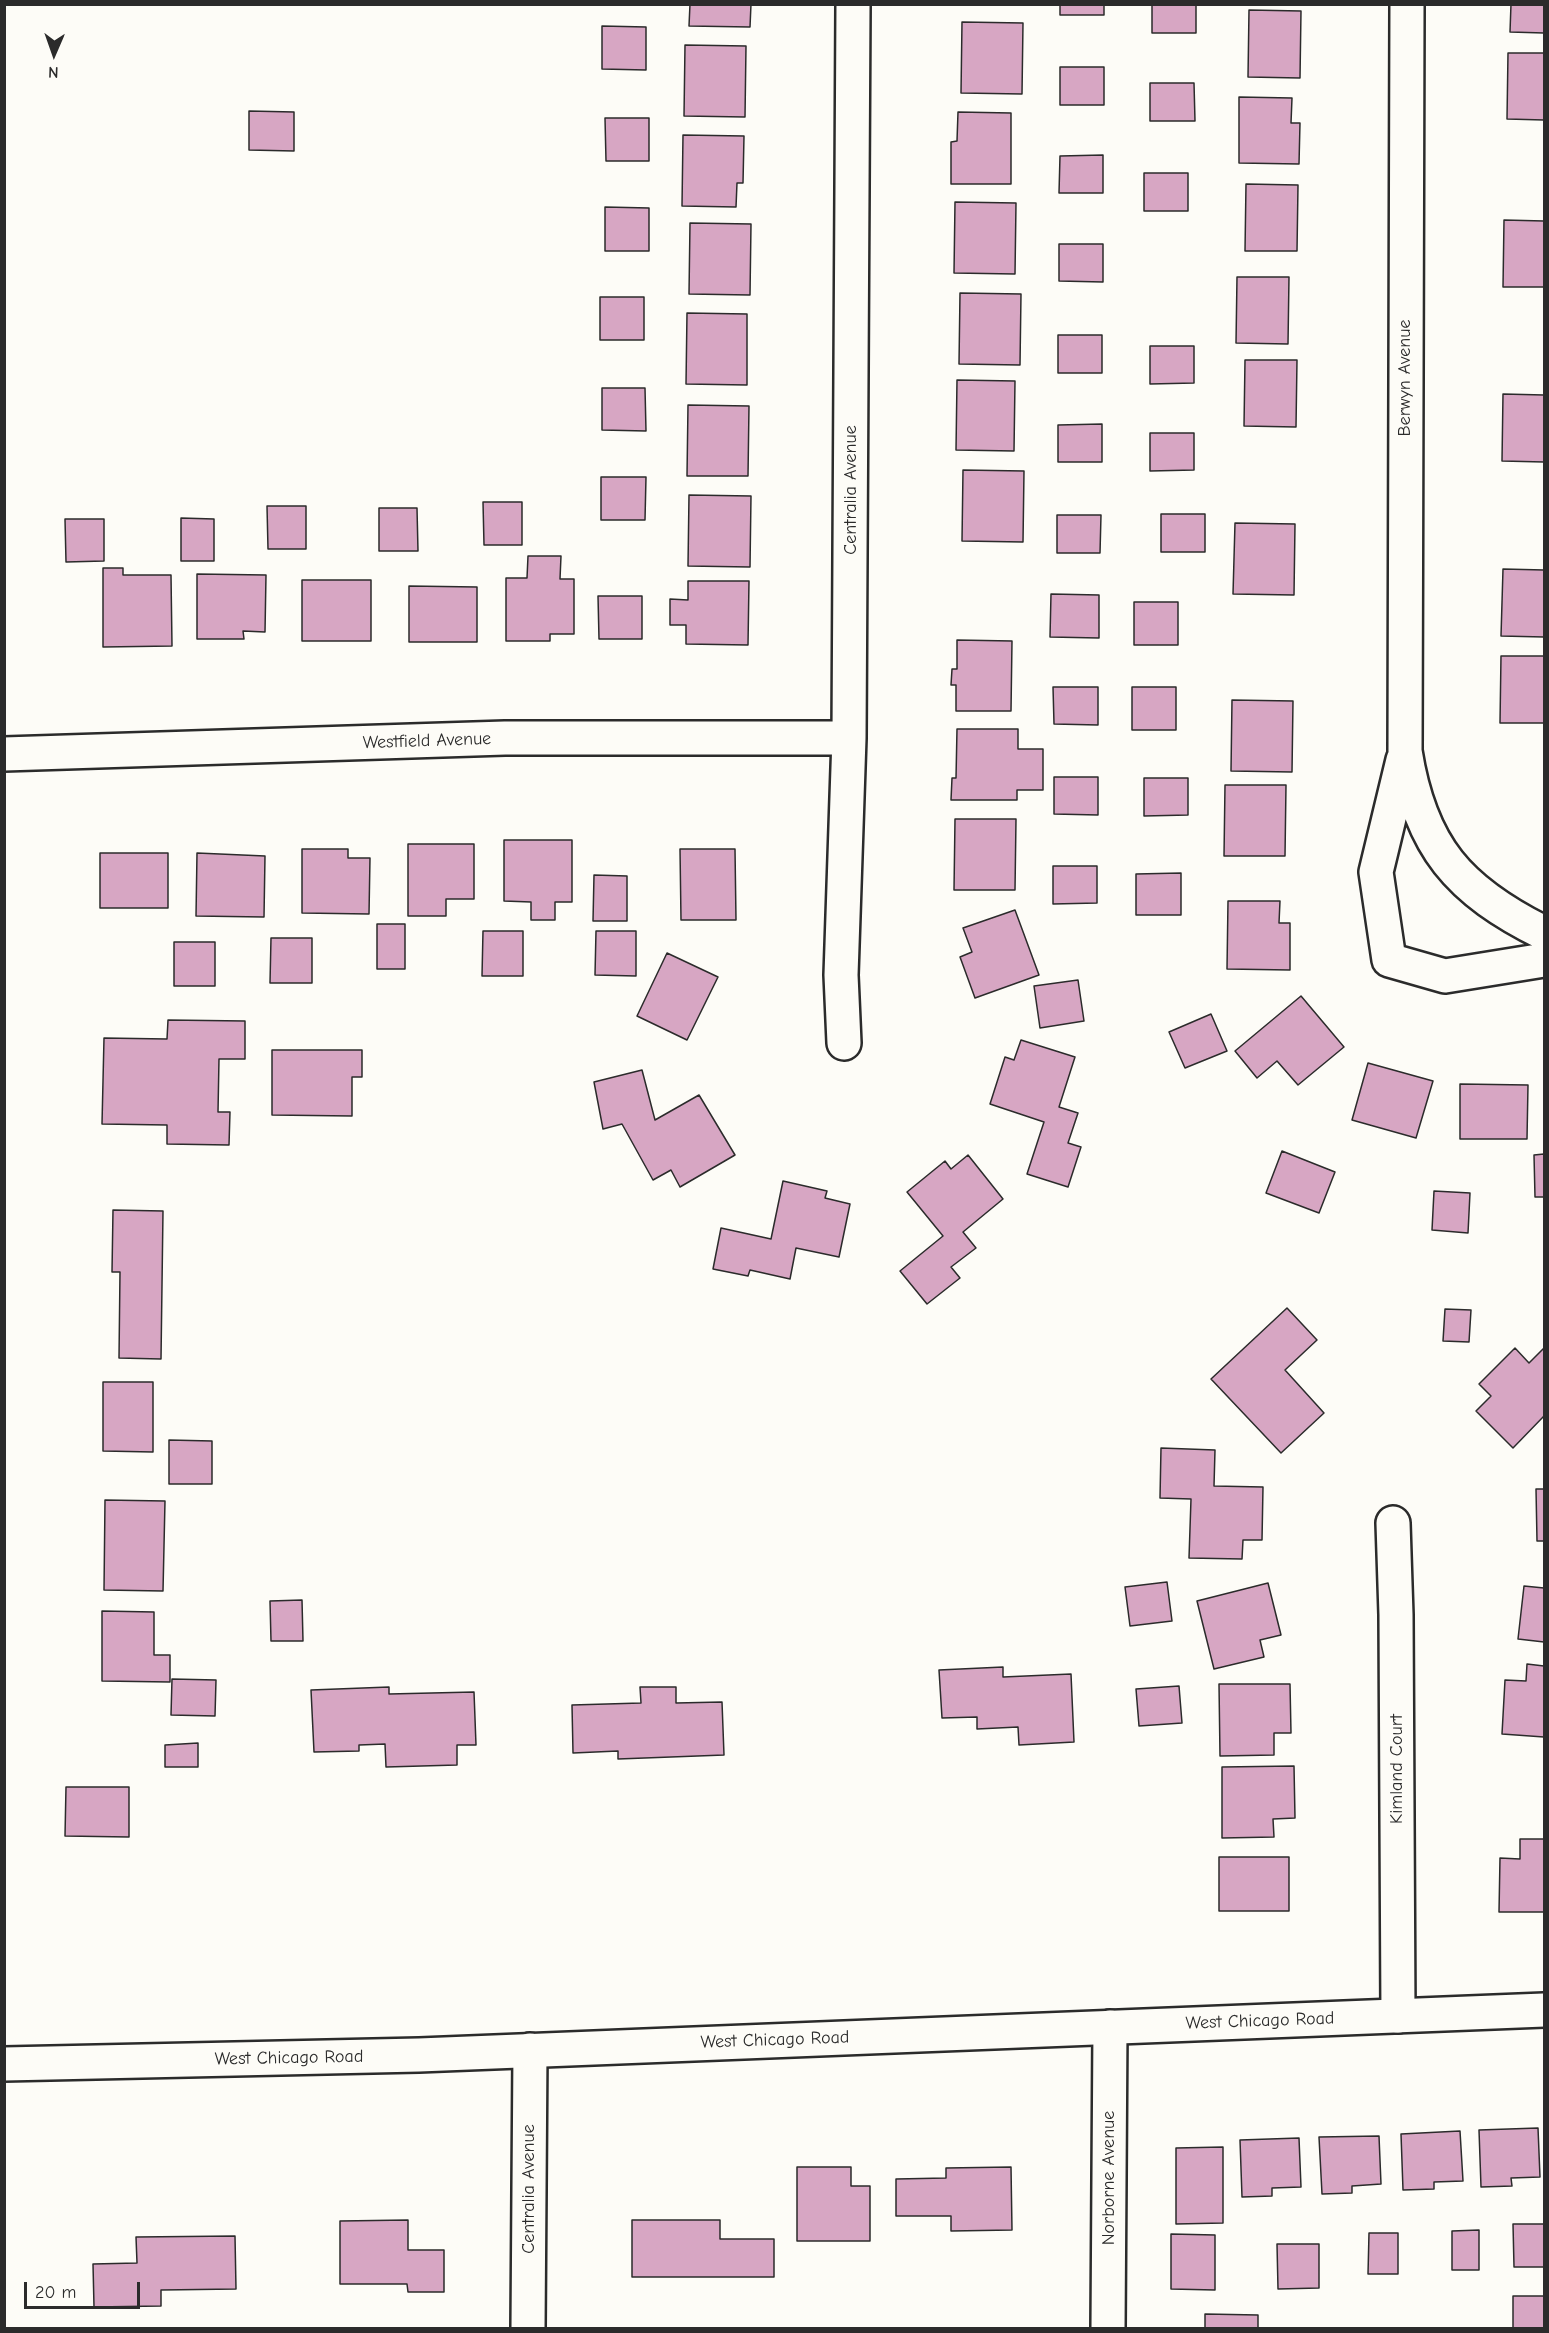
<!DOCTYPE html>
<html>
<head>
<meta charset="utf-8">
<style>
  body { margin:0 }
  #map { position:relative; width:1549px; height:2333px; overflow:hidden; background:#fdfcf7; font-family:"Comic Neue",sans-serif }
  canvas { display:block }
  .frame { position:absolute; inset:0; border:6px solid #2b2b2b; pointer-events:none }
  .north { position:absolute; left:24px; top:24px; width:60px; height:60px; -webkit-text-stroke:4px #fdfcf7; paint-order:stroke; rotate:182deg; font-size:16px; font-weight:700; line-height:24px; text-align:center; color:#2b2b2b }
  .north::after { content:''; display:block; margin:auto; width:21px; height:27px; background:#2b2b2b; clip-path:polygon(50% 0,100% 100%,50% 72%,0 100%) }
  .scale { position:absolute; left:24px; top:2282px; width:116px; height:27px; box-sizing:border-box; border:3px solid #2b2b2b; border-top:0; padding-left:8px; font-size:18px; line-height:21px; white-space:nowrap; color:#2b2b2b; -webkit-text-stroke:4px #fdfcf7; paint-order:stroke }
</style>
</head>
<body>
<div id="map">
<canvas width="1549" height="2333"></canvas>
<div class="frame"></div>
<div class="north">N</div>
<div class="scale">20 m</div>
</div>
<script>
const ctx = document.querySelector('canvas').getContext('2d');
ctx.lineJoin = 'round';
function fill(path, color) { ctx.fillStyle = color; ctx.fill(path, 'evenodd'); }
function stroke(path, color, width, dash) { ctx.strokeStyle = color; ctx.lineWidth = width; ctx.lineCap = dash ? 'butt' : 'round'; ctx.setLineDash(dash || []); ctx.stroke(path); }
function drawText(font, color, halo, rows, align = 'center') {
  ctx.font = font + ' "Comic Neue",sans-serif'; ctx.lineWidth = 4.5; ctx.setLineDash([]); ctx.textBaseline = 'middle'; ctx.strokeStyle = halo; ctx.fillStyle = color; for (const [text, x, y, turn = 0] of rows) {
    ctx.save(); ctx.translate(x, y); ctx.rotate((+turn || 0) * Math.PI / 180); ctx.textAlign = isNaN(turn) ? turn : align; if (halo) ctx.strokeText(text, 0, 0); ctx.fillText(text, 0, 0); ctx.restore();
  }
}
const building = new Path2D(`
  M690 4H751L750 27 689 26Z
  M1060 4H1104V15H1060Z
  M1152 4H1196V33H1152Z
  M1511 4H1544V33L1510 32Z
  M1249 10 1301 11 1300 78 1248 77Z
  M962 22 1023 23 1022 94 961 93Z
  M602 26 646 27V70L602 69Z
  M685 45 746 46 745 117 684 116Z
  M1508 53H1544V120L1507 119Z
  M1060 67H1104V105H1060Z
  M1150 83H1194L1195 121H1150Z
  M1239 97 1292 98 1291 123H1300L1299 164 1239 163Z
  M249 111 294 112V151L249 150Z
  M958 112 1011 113V184H951V142L957 141Z
  M605 118H649V161H606Z
  M683 135 744 136 743 183H737L736 207 682 206Z
  M1103 155V193H1059L1060 156Z
  M1144 173H1188V211H1144Z
  M1246 184 1298 185 1297 251H1245Z
  M955 202 1016 203 1015 274 954 273Z
  M605 207 649 208V251H605Z
  M1504 220 1544 221V287H1503Z
  M690 223 751 224 750 295 689 294Z
  M1059 244H1103V282L1059 281Z
  M1237 277H1289L1288 344 1236 343Z
  M960 293 1021 294 1020 365 959 364Z
  M600 297H644V340H600Z
  M687 313 747 314V385L686 384Z
  M1058 335H1102V373H1058Z
  M1150 346H1194V383L1150 384Z
  M1245 360H1297L1296 427 1244 426Z
  M957 380 1015 381 1014 451 956 450Z
  M602 388H645L646 431 602 430Z
  M1503 394 1544 395V462L1502 461Z
  M688 405 749 406 748 476H687Z
  M1102 424V462H1058V425Z
  M1150 433H1194V470L1150 471Z
  M963 470 1024 471 1023 542 962 541Z
  M601 477H646L645 520H601Z
  M689 495 751 496 750 567 688 566Z
  M483 502H522V545H484Z
  M267 506H306V549H268Z
  M379 508H417L418 551H379Z
  M1161 514H1205V552H1161Z
  M1057 515H1101L1100 553H1057Z
  M181 518 214 519V561H181Z
  M65 519H104V561L66 562Z
  M1235 523 1295 524 1294 595 1233 594Z
  M528 556H561L560 579H574V634H550V641H506V578H527Z
  M103 568H123V575H171L172 646 103 647Z
  M1503 569 1544 570V637L1501 636Z
  M197 574 266 575 265 632 243 631 244 639H197Z
  M302 580H371V641H302Z
  M688 581H749L748 645 686 644V625H670V599L688 600Z
  M409 586 477 587V642H409Z
  M1051 594 1099 595V638L1050 637Z
  M598 596H642V639H599Z
  M1134 602H1178V645H1134Z
  M957 640 1012 641 1011 711H956V685H951L952 669H957Z
  M1501 656H1544V723H1500Z
  M1053 687H1098V725L1054 724Z
  M1132 687H1176V730H1132Z
  M1232 700 1293 701 1292 772 1231 771Z
  M957 729H1018V749H1043V790H1017V800H951L952 778H956Z
  M1054 777H1098V815L1054 814Z
  M1144 778H1188V815L1144 816Z
  M1225 785H1286L1285 856H1224Z
  M955 819H1016L1015 890H954Z
  M504 840H572V902H555V920H531V902L504 901Z
  M408 844H474V899H446V916H408Z
  M302 849H348V858H370L369 914 302 913Z
  M680 849H735L736 920H681Z
  M100 853H168V908H100Z
  M197 853 265 856 264 917 196 916Z
  M1053 866H1097V903L1053 904Z
  M1181 873V915H1136V874Z
  M594 875 627 876V921H593Z
  M1228 901H1280L1279 923H1290V970L1227 969Z
  M1015 910 1039 975 975 998 960 957 972 952 963 928Z
  M377 924H405V969H377Z
  M483 931H523V976H482Z
  M596 931H636V976L595 975Z
  M271 938H312V983H270Z
  M174 942H215V986H174Z
  M667 953 718 977 687 1040 637 1016Z
  M1078 980 1084 1021 1040 1028 1034 986Z
  M1301 996 1344 1047 1298 1085 1277 1061 1257 1078 1235 1051Z
  M1211 1014 1227 1051 1185 1068 1169 1032Z
  M168 1020 245 1021V1059H219L218 1112H230L229 1145 167 1144V1125L102 1124 104 1038 167 1039Z
  M1021 1040 1075 1057 1059 1107 1078 1113 1068 1143 1081 1147 1068 1187 1027 1174 1044 1122 990 1104 1005 1057 1014 1060Z
  M272 1050H362V1077H352V1116L272 1115Z
  M1368 1063 1433 1081 1416 1138 1352 1120Z
  M642 1070 655 1120 699 1095 735 1155 680 1187 671 1170 653 1180 622 1124 603 1129 594 1082Z
  M1460 1084 1528 1085 1527 1139H1460Z
  M1282 1151 1335 1172 1319 1213 1266 1193Z
  M1544 1154V1197H1535L1534 1155Z
  M968 1155 1003 1199 963 1232 976 1248 951 1267 960 1278 927 1304 900 1271 943 1236 907 1192 945 1161 951 1169Z
  M783 1181 827 1191 825 1198 850 1204 839 1257 796 1248 790 1279 750 1270 748 1276 713 1269 721 1228 771 1239Z
  M1434 1191 1470 1193 1468 1233 1432 1230Z
  M113 1210 163 1211 161 1359 119 1358 120 1272H112Z
  M1287 1308 1317 1340 1285 1370 1324 1413 1281 1453 1211 1379Z
  M1445 1309 1471 1310 1469 1342 1443 1341Z
  M1515 1348 1529 1363 1544 1348V1416L1513 1448 1476 1411 1491 1396 1479 1384Z
  M103 1382H153V1452L103 1451Z
  M169 1440 212 1441V1484H169Z
  M1161 1448 1215 1450 1214 1486 1263 1487 1262 1540H1243L1242 1559 1189 1558 1191 1499 1160 1498Z
  M1536 1489H1544V1541H1537Z
  M105 1500 165 1501 163 1591 104 1590Z
  M1167 1582 1172 1621 1130 1626 1125 1587Z
  M1268 1583 1281 1635 1260 1640 1264 1657 1214 1669 1197 1601Z
  M1524 1586 1544 1588V1642L1518 1639Z
  M302 1600 303 1641H271L270 1601Z
  M102 1611 154 1612V1655H170V1682L102 1681Z
  M1527 1664 1544 1666V1737L1502 1734 1505 1680 1526 1681Z
  M1003 1667V1677L1071 1674 1074 1742 1019 1745 1018 1727 977 1729V1717L942 1718 939 1670Z
  M172 1679 216 1680 215 1716 171 1715Z
  M1219 1684H1290L1291 1733H1274V1755L1220 1756Z
  M1179 1686 1182 1723 1139 1726 1136 1689Z
  M389 1687V1694L474 1692 476 1745H457V1765L386 1767 385 1744 359 1745V1751L314 1752 311 1690Z
  M640 1687H676V1703L722 1702 724 1755 618 1759V1751L573 1753 572 1705 641 1703Z
  M198 1743V1767H165V1745Z
  M1294 1766 1295 1818 1273 1819 1274 1837 1222 1838V1767Z
  M66 1787H129V1837L65 1836Z
  M1520 1839H1544V1912H1499L1500 1858 1520 1859Z
  M1219 1857H1289V1911H1219Z
  M1538 2128 1540 2177 1511 2178 1512 2186 1481 2187 1479 2130Z
  M1460 2131 1463 2181 1434 2182V2189L1403 2190 1401 2134Z
  M1379 2136 1381 2184 1352 2186V2193L1322 2194 1319 2137Z
  M1299 2138 1301 2187 1272 2188V2196L1242 2197 1240 2140Z
  M1223 2147V2223L1176 2224V2148Z
  M797 2167H851V2186H870V2241H797Z
  M1011 2167 1012 2230 951 2231V2216H896V2179L946 2178V2168Z
  M408 2220V2250H444V2292H408L407 2284H340V2221Z
  M632 2220H720V2239H774V2277H632Z
  M1513 2224H1544V2267H1514Z
  M1479 2230V2270H1452V2231Z
  M1369 2233H1398V2274H1368Z
  M1171 2234 1215 2235V2290L1171 2289Z
  M235 2236 236 2289 161 2290V2306L94 2307 93 2264 137 2263 136 2237Z
  M1277 2244H1319V2288L1278 2289Z
  M1513 2296H1544V2328H1513Z
  M1205 2314 1258 2315V2328H1205Z`);
const minor = new Path2D(`
  M1407 4 1405 751C1420 847 1459 891 1544 933
  M4 754 505 738H849
  M1403 760 1376 872 1389 960 1445 976 1544 960
  M844 1043 841 975 849 738 853 4
  M1393 1523 1396 1615 1398 2016
  M528 2328 530 2050
  M1108 2328 1110 2027`);
const tertiary = new Path2D(`
  M4 2064 419 2055 1544 2010`);
const streetNames = [
  ["Berwyn Avenue",1405,378,-90],
  ["Centralia Avenue",851,490,-90],
  ["Westfield Avenue",427,741,-2],
  ["Kimland Court",1397,1769,-90],
  ["West Chicago Road",1260,2021,-2],
  ["West Chicago Road",775,2040,-2],
  ["West Chicago Road",289,2058,-1],
  ["Norborne Avenue",1109,2178,-90],
  ["Centralia Avenue",529,2189,-90]
];
fill(building, '#d7a6c3');
stroke(building, '#2b2b2b', 1.5);
stroke(minor, '#2b2b2b', 38);
stroke(tertiary, '#2b2b2b', 38);
stroke(minor, '#fdfcf7', 33);
stroke(tertiary, '#fdfcf7', 33);
drawText('18px', '#2b2b2b', '#fdfcf7', streetNames);
</script>
</body>
</html>
